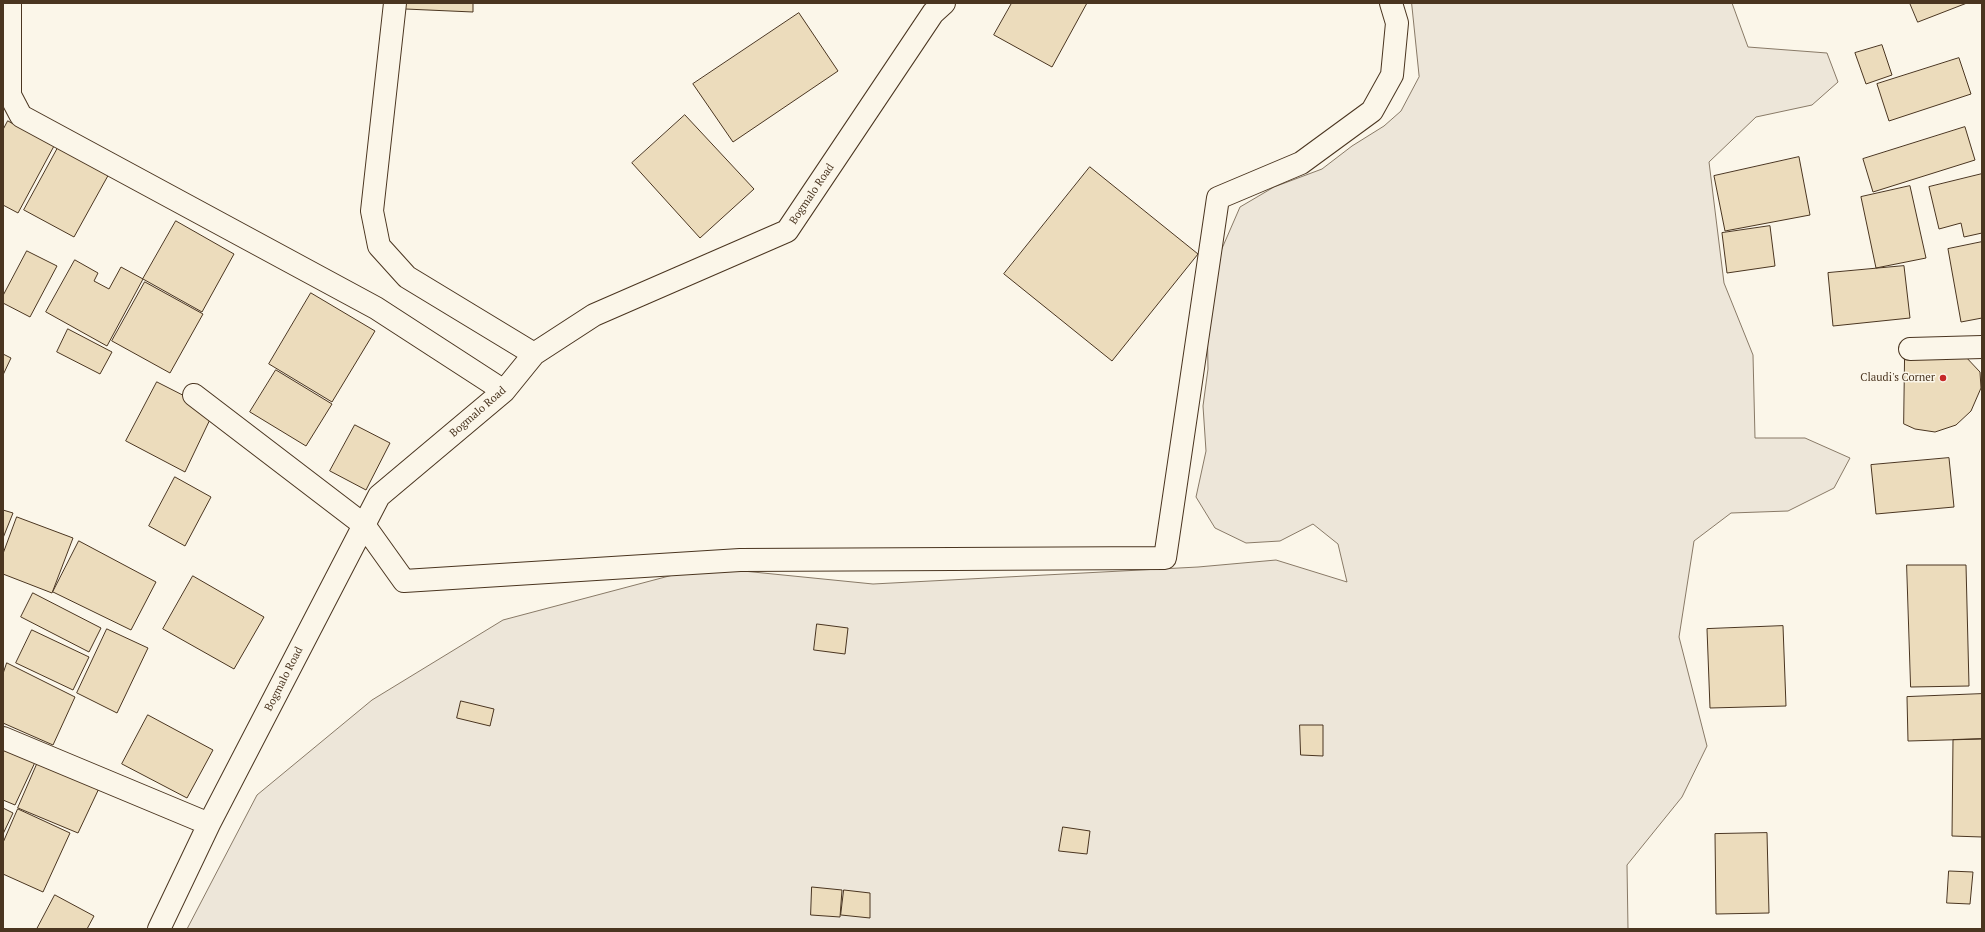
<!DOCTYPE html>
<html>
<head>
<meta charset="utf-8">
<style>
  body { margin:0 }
  #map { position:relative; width:1985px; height:932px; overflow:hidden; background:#fbf6e9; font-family:"PT Serif",serif }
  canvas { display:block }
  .frame { position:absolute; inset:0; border:4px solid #4a3520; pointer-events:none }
</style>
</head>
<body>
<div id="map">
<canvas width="1985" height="932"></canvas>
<div class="frame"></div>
</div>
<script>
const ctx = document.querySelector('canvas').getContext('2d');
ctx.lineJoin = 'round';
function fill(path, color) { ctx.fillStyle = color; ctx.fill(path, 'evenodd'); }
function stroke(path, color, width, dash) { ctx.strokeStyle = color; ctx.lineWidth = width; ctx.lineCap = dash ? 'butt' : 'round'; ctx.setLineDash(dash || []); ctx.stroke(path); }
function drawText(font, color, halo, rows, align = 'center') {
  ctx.font = font + ' "PT Serif",serif'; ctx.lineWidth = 3; ctx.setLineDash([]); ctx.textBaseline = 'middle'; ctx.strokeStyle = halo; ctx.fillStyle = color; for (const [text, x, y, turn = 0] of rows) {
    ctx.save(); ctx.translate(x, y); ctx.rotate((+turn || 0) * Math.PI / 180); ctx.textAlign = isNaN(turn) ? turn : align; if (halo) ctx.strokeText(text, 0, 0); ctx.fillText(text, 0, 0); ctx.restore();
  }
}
const green = new Path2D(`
  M1412 3H1732L1748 47 1827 53 1838 82 1812 105 1756 117 1709 162 1724 283 1753 355 1755 438H1805L1850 458 1834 488 1788 511 1731 513 1694 541 1679 637 1707 746 1682 797 1627 865 1628 929H187L257 795 372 700 503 620 703 567 873 584 1198 567 1276 560 1347 582 1338 544 1313 524 1280 541 1246 543 1215 528 1196 497 1206 451 1203 406 1208 369 1207 313 1217 260 1240 207 1274 187 1322 169 1352 146 1384 126 1401 111 1419 77Z`);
const building = new Path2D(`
  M405 3H473V12L405 9Z
  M1012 3H1087L1052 67 994 35Z
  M1910 3H1967L1918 22Z
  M799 13 838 71 733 142 693 84Z
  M1882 45 1892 75 1866 84 1855 53Z
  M1959 58 1971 94 1889 121 1877 84Z
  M685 115 754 189 700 238 632 163Z
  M8 121 54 146 18 213 3 205V130Z
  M1965 127 1975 160 1873 192 1863 159Z
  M60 144 110 172 74 237 24 210Z
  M1799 157 1810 215 1725 231 1714 176Z
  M1090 167 1198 254 1112 361 1004 274Z
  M1982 174V233L1964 237 1961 223 1939 229 1929 187Z
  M1910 186 1926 258 1876 268 1861 197Z
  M176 221 234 254 202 312 143 279Z
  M1770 226 1775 266 1727 273 1722 233Z
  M1982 242V318L1961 322 1948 249Z
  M27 251 57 266 30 317 3 303V296Z
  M75 260 98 273 94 281 109 289 121 267 143 279 107 346 46 312Z
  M1904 266 1910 318 1833 326 1828 273Z
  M145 282 203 314 170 373 112 341Z
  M311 293 375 331 332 402 269 364Z
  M68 329 112 352 100 374 57 352Z
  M3 354 11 358 3 375Z
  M1905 355H1964L1980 372 1981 388 1971 411 1956 425 1935 432 1915 429 1904 424Z
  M276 370 332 404 306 446 250 412Z
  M157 382 214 411 185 472 126 441Z
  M355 425 390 443 366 490 330 471Z
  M1949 458 1954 507 1876 514 1871 465Z
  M175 477 211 497 185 546 149 526Z
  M3 510 13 513 3 538Z
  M17 517 73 538 52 593 3 574V554Z
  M79 541 156 582 131 630 53 592Z
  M1907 565H1966L1969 686 1911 687Z
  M193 576 264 617 234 669 163 629Z
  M33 593 101 628 89 652 21 617Z
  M817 624 848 628 845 654 814 650Z
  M1783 626 1786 706 1710 708 1707 629Z
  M107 629 148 648 117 713 77 693Z
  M32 630 89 657 73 690 16 663Z
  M7 663 75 697 53 745 3 723V674Z
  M1982 694V739L1908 741 1907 697Z
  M461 701 494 709 490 726 457 718Z
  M148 715 213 750 187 798 122 764Z
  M1300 725H1323V756L1301 755Z
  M1982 739V837L1952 836 1953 740Z
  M3 742 37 758 15 805 3 800Z
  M41 755 102 782 78 833 18 808Z
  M3 808 13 813 3 834Z
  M18 809 70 833 43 892 3 874V843Z
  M1063 827 1090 831 1087 854 1059 851Z
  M1767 833 1769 913 1716 914 1715 834Z
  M1949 871 1973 872 1970 904 1947 903Z
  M812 887 842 890 840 917 811 915Z
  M844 890 870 893V918L841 915Z
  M55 895 94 916 87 929H37Z`);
const minor = new Path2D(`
  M10 3V95L21 116 376 308 504 391
  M395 3 372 211 379 246 407 277 534 354
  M1910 349 1982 347
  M194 395 364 525 404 581 740 560 1165 558 1218 198 1301 163 1372 111 1392 75 1397 23 1391 3
  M3 738 209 824
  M159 929 209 824 379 496 504 391 534 354 594 315 787 231 933 13 944 3`);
const markers = [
  [1943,378,4,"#c62828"]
];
const streetNames = [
  ["Bogmalo Road",812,194,-56],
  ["Bogmalo Road",478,412,-41],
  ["Bogmalo Road",284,679,-63]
];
const poiNames = [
  ["Claudi's Corner",1935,378]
];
fill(green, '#ede6d9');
stroke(green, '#887966', 1);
fill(building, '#ecdcbc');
stroke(building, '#4a3520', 1);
stroke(minor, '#4a3520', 24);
stroke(minor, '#fbf6e9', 22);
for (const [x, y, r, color] of markers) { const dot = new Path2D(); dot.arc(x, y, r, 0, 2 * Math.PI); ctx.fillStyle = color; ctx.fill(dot); stroke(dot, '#fbf6e9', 1.5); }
drawText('11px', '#4a3520', '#fbf6e9', streetNames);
drawText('11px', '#4a3520', '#fbf6e9', poiNames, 'right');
</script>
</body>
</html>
